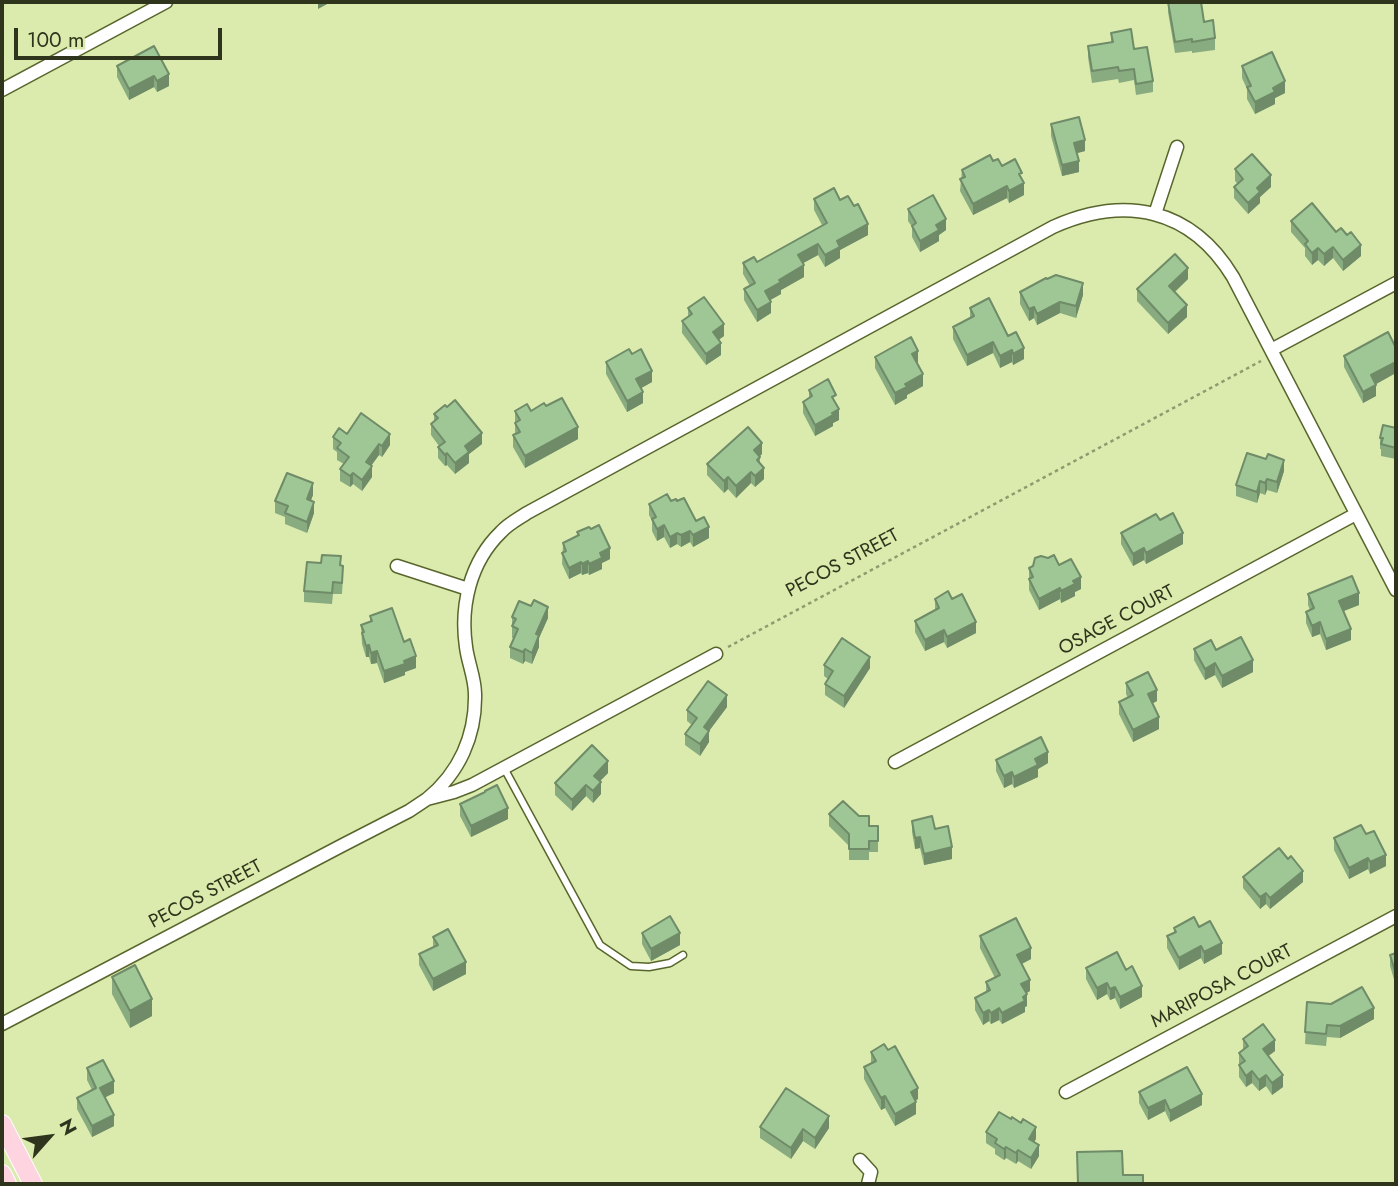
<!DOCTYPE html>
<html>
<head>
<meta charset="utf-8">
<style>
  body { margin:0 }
  #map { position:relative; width:1398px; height:1186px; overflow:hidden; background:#daebad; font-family:Jost,sans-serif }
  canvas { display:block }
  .frame { position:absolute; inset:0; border:4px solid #2f341c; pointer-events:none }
  .north { position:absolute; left:14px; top:1102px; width:70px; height:70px; -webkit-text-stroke:5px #daebad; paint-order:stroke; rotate:62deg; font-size:19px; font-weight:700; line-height:28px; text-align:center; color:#2f341c }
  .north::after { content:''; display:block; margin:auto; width:24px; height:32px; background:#2f341c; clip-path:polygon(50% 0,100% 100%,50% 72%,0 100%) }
  .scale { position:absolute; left:14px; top:28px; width:208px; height:32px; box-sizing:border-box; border:4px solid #2f341c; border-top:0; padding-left:9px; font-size:21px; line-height:24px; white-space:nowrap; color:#2f341c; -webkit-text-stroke:5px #daebad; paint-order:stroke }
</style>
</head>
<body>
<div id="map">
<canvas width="1398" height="1186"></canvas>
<div class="frame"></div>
<div class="north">N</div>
<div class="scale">100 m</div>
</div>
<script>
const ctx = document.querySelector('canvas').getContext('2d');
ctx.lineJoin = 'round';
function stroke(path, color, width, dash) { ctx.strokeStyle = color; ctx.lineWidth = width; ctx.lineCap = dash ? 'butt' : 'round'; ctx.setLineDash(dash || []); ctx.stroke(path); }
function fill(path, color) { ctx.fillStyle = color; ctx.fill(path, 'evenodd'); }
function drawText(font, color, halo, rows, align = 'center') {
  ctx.font = font + ' Jost,sans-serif'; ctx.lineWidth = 6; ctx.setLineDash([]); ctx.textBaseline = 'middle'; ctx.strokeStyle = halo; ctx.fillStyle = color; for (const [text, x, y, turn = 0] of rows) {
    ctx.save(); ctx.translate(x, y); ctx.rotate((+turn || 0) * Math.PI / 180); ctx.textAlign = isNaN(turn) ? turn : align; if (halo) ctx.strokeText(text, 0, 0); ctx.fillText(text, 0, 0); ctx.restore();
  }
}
const path = new Path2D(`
  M728 647 1261 361`);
const service = new Path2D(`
  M504 768 600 945 631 966 649 967 670 963 683 955`);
const minor = new Path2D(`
  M2 90 166 2
  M1155 214 1177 147
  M1271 350 1396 283
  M397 566 468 589
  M895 762 1356 514
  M427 799C459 773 476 736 475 694 475 678 468 663 466 647 460 606 470 562 501 532 508 524 518 519 527 513L1053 227C1125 195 1191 208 1233 277L1396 590
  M2 1024 341 846 409 811 427 799 454 792 472 785 716 654
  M1066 1092 1396 916
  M860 1160 871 1172 868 1184`);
const primary = new Path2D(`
  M2 1124 33 1184
  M2 1174 7 1184`);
const wall = new Path2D(`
  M1168 2 1204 22 1215 38V50L1192 53V51L1175 53 1168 12Z
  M1111 33 1134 49 1153 81V92L1136 95 1134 80 1119 83 1118 79 1092 83 1088 57V46L1111 42Z
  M154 46 169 86 157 92 154 87 129 100 117 77V66Z
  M1242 66 1285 93 1275 98V104L1255 114 1247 99V89L1242 78Z
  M1051 124 1085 151 1077 153 1079 172 1062 176 1051 136Z
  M993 161 1022 179 1024 195 1009 203 1007 198 973 215 960 191 962 170Z
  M1235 169 1271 187 1260 197V203L1248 214 1234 198V187L1238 184 1235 181Z
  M814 199 840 200 868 235 840 250V258L825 267 818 255 803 263 804 277 781 290V294L770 300 771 313 757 322 744 300V289L750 286 743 274V263L757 262 822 225 814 210Z
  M908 209 946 230 939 235V241L920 252 912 237V227L908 221Z
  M1291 221 1336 232 1361 256 1343 271 1333 258 1324 266 1318 260 1312 265 1305 256V248L1291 232Z
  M1047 279 1083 295 1076 318 1060 313 1037 325 1034 318 1029 321 1020 304V292Z
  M1188 279 1175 292 1187 317 1168 334 1137 301V289Z
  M688 308 724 336 718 340 721 355 706 365 682 333V321L688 317Z
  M970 308 1008 336 1024 359 1013 365 1012 362 1000 368 993 353 967 366 953 339V327L970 319Z
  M1344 356 1375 384 1376 396 1363 403 1344 367Z
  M875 357 918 362 917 363 923 386 907 395V398L895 405 875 368Z
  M606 362 652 382 641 388 643 403 627 412 606 374Z
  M809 390 839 420 833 423V426L815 436 803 413V402L809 398Z
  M546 406 578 439 525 468 513 447V435L515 434V411H531Z
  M434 414 482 444 469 454V463L455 474 447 465 445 466 438 458V447L439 446 431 435V424L434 421Z
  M1396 428V459L1381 456V449H1380V438Z
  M347 434 390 445 382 457 379 455 371 465 372 477 362 491 353 484 350 487 340 481V469L344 464 337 460V452L333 449V437Z
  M762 454 760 456V464L764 479 755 487 751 483 736 498 728 489 724 493 707 475V464Z
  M1284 471 1277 493 1267 490 1265 495 1260 493 1257 503 1236 496V485Z
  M313 495 311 500 314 513 307 533 285 524V517L275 513V501Z
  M671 501H677L696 521 709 538 693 547 690 542 681 547 677 544 670 548 664 537 657 541 652 531V521L649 515V504Z
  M1160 520 1183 544 1146 564 1144 560 1133 566 1121 544V533Z
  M577 532 610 559 602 563V569L589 575 588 573 582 575 581 573 569 579 562 564 563 543 577 536Z
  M341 565 343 577 342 594H333L332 604 304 602V591Z
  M1059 565 1081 589 1075 592V596L1061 603 1060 599 1039 610 1029 590V568Z
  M1308 594 1359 605 1343 611 1351 640 1326 650 1320 634 1312 637 1306 623V612L1310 610 1308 605Z
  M935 599H952L976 633 947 648 944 642 925 651 915 632V621L935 610Z
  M370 616 404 642 416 668 405 672V675L384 683 377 663 371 664 369 657H366L362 644 361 625 370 622Z
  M512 617 548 618 539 638V647L532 664 525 661 523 664 510 658V647L514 638H512Z
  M1194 649 1216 650 1253 672 1222 688 1215 675 1205 680 1194 660Z
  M824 665 870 668 844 708 825 695V684L828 679 824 676Z
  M1126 683 1157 701 1152 703 1159 729 1133 742 1119 714V702L1128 698 1126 694Z
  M727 707 709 731V742L700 756 685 745V734L692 725 687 721V710Z
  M996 760 1048 763 1038 769V777L1014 788 1012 784 1004 788 996 771Z
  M608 773 600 781 601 794 593 803 586 796 572 811 555 795V783Z
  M460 804 508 819 471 837 460 816Z
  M829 814 869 826H878V852H869V860H849V846L829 826Z
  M912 821 935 829 952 859 924 865 920 848 915 849 912 832Z
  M1366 834 1386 866 1370 874 1368 869 1349 879 1334 850V838Z
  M1243 877 1303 882 1270 909 1266 904 1260 909 1243 888Z
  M1199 927 1222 954 1204 964 1201 958 1179 970 1167 948V936L1174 933V928Z
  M642 933 680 945 651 961 642 944Z
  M980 936 1031 959 1022 964 1030 991 1026 993 1027 1006 1025 1007V1012L1002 1024 999 1020 991 1024 989 1021 983 1025 975 1010V998L986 992V982L995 978 980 948Z
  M433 937 466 974 433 991 419 965V954L433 947Z
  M1396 953V986L1390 966V955Z
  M1086 968 1126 970 1142 997 1120 1009 1115 998 1110 1000 1107 994 1097 1000 1086 979Z
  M112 977 152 1016 130 1028 112 994Z
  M1307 1002 1374 1019 1340 1038 1327 1037 1326 1046 1305 1044Z
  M1243 1039 1275 1051 1268 1056 1283 1087 1272 1095 1266 1086 1259 1091 1252 1083 1246 1087 1239 1077V1053L1243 1050Z
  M871 1052 918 1099 915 1101 916 1114 895 1126 885 1108 881 1110 864 1079V1067L871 1063Z
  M87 1068 114 1093 105 1097 114 1126 92 1137 77 1109V1098L92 1090 87 1080Z
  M1139 1092 1202 1105 1170 1122 1165 1111 1148 1120 1139 1103Z
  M760 1127 829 1128 815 1149 803 1141 791 1159 760 1138Z
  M986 1132 1036 1139 1034 1142 1039 1156 1031 1169 1018 1161 1016 1164 1006 1158 1004 1160 995 1154V1149L986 1143Z`);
const shadedWall = new Path2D(`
  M318 2H331L318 9Z
  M169 74V86L157 92V81Z
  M154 76V87L129 100V89Z
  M1285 81V93L1275 98V104L1255 114V102L1273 88Z
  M1085 140V151L1074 154V143Z
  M1079 161V172L1062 176V165Z
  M1271 175V187L1260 197V203L1248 214V203L1257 188Z
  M1024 183V195L1009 203V191Z
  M1007 186V198L973 215V204Z
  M946 219V230L939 235V241L920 252V241L936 225Z
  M868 224V235L840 250V258L825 267V255L837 241Z
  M818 244V255L798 266V255Z
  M1361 245V256L1343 271V260Z
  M1333 247V258L1324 266V254Z
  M1318 248V260L1312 265V253Z
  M804 265V277L781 290V294L765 303V291L779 280Z
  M1188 268V279L1169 297V286Z
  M1083 283V295L1076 318V306Z
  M771 302V313L757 322V310Z
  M1060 302V313L1037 325V314Z
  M1187 305V317L1168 334V323Z
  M1034 307V318L1029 321V309Z
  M724 324V336L713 344V332Z
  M993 342V353L967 366V355Z
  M721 343V355L706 365V354Z
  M1024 348V359L1013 365V354Z
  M1012 350V362L1000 368V356Z
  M918 351V362L912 366V354Z
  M1396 362V373L1371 387V375Z
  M652 371V382L636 391V379Z
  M923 374V386L907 395V398L895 405V393L905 384Z
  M1376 385V396L1363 403V392Z
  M643 392V403L627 412V401Z
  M839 409V420L833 423V426L815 436V425Z
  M578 427V439L525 468V456Z
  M482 433V444L469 454V463L455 474V463L465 446Z
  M390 434V445L382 457V446Z
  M762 443V454L754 462V450Z
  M379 444V455L366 473V462Z
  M447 453V465L445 466V455Z
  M1284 460V471L1277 493V482Z
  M372 466V477L362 491V480Z
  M764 468V479L755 487V476Z
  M751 472V483L736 498V486Z
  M353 473V484L350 487V476Z
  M728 477V489L724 493V481Z
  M1267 479V490L1265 495V483Z
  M1260 481V493L1257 503V492Z
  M313 483V495L307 510V499Z
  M314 502V513L307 533V522Z
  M664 525V537L657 541V529Z
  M709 527V538L693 547V535Z
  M690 531V542L681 547V535Z
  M677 533V544L670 548V537Z
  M1183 533V544L1146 564V553Z
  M610 548V559L602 563V569L589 575V564L600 553Z
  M1144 548V560L1133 566V554Z
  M588 561V573L582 575V564Z
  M581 562V573L569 579V568Z
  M1081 577V589L1075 592V596L1061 603V591L1073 581Z
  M1060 588V599L1039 610V599Z
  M1359 593V605L1339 613V601Z
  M548 607V618L539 638V647L532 664V653L536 634Z
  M976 622V633L947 648V637Z
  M1320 622V634L1312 637V626Z
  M1351 629V640L1326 650V639Z
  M944 630V642L925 651V640Z
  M369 645V657H366V646Z
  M525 649V661L523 664V652Z
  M377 651V663L371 664V653Z
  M416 656V668L405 672V675L384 683V671L404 661Z
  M870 657V668L844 708V696Z
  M1253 660V672L1222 688V676Z
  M1215 663V675L1205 680V669Z
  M1157 690V701L1148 706V694Z
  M727 695V707L709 731V742L700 756V744L704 727Z
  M1159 717V729L1133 742V730Z
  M1048 752V763L1038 769V777L1014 788V777L1035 759Z
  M608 761V773L594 787V776Z
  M1012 772V784L1004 788V776Z
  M601 782V794L593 803V791Z
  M586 785V796L572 811V800Z
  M508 808V819L471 837V826Z
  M920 837V848L915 849V838Z
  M952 847V859L924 865V854Z
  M1386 855V866L1370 874V862Z
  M1368 858V869L1349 879V868Z
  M1303 871V882L1270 909V898Z
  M1266 893V904L1260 909V897Z
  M680 933V945L651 961V949Z
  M1222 943V954L1204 964V952Z
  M1201 946V958L1179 970V958Z
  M1031 948V959L1017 966V955Z
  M466 962V974L433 991V979Z
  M1030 980V991L1021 996V984Z
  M1107 983V994L1097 1000V988Z
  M1142 986V997L1120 1009V997Z
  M1115 987V998L1110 1000V989Z
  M1027 994V1006L1025 1007V1012L1002 1024V1013Z
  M152 999V1016L130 1028V1011Z
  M999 1008V1020L991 1024V1013Z
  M1374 1008V1019L1340 1038V1026Z
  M989 1010V1021L983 1025V1013Z
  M1275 1040V1051L1263 1060V1049Z
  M1252 1071V1083L1246 1087V1076Z
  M1266 1075V1086L1259 1091V1080Z
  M1283 1075V1087L1272 1095V1083Z
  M114 1081V1093L100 1100V1088Z
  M918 1088V1099L911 1103V1092Z
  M1202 1094V1105L1170 1122V1111Z
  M885 1096V1108L881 1110V1098Z
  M1165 1100V1111L1148 1120V1108Z
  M916 1102V1114L895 1126V1114Z
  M114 1115V1126L92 1137V1126Z
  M829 1116V1128L815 1149V1138Z
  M1036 1127V1139L1029 1150V1139Z
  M803 1129V1141L791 1159V1148Z
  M1039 1145V1156L1031 1169V1158Z
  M1006 1147V1158L1004 1160V1149Z
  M1018 1150V1161L1016 1164V1153Z`);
const building = new Path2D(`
  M1168 2H1201L1204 22 1213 20 1215 38 1192 42V39L1175 42Z
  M1131 29 1134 49 1147 47 1153 81 1136 84 1134 69 1119 71 1118 67 1092 71 1088 46 1113 42 1111 33Z
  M154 46 169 74 157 81 154 76 129 89 117 66Z
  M1272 52 1285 81 1273 88 1275 92 1255 102 1247 87 1251 86 1242 66Z
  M1079 117 1085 140 1074 143 1079 161 1062 165 1051 124Z
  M1252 154 1271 175 1257 188 1260 192 1248 203 1234 187 1243 179 1235 169Z
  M990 155 993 161 998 159 1002 166 1015 159 1022 173 1019 174 1024 183 1009 191 1007 186 973 204 960 179 965 177 962 170Z
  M834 188 840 200 848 196 854 206 858 204 868 224 837 241 840 247 825 255 818 244 798 255 804 265 779 280 781 282 765 291 771 302 757 310 744 289 755 283 743 263 754 257 757 262 827 223 814 199Z
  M933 195 946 219 936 225 939 230 920 241 912 226 916 223 908 209Z
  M1312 203 1336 232 1341 228 1347 235 1351 232 1361 245 1343 260 1333 247 1324 254 1318 248 1312 253 1305 244 1308 241 1291 221Z
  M1175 254 1188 268 1169 286 1187 305 1168 323 1137 289Z
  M1056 275 1083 283 1076 306 1060 302 1037 314 1034 307 1029 309 1020 292 1046 278 1047 279Z
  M704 297 724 324 713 332 721 343 706 354 682 321 692 314 688 308Z
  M989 298 1008 336 1016 332 1024 348 1013 354 1012 350 1000 356 993 342 967 355 953 327 974 316 970 308Z
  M1388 332 1396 348V362L1371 375 1376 385 1363 392 1344 356Z
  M911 337 918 351 912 354 923 374 905 384 907 387 895 393 875 357Z
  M629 349 632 354 641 349 652 371 636 379 643 392 627 401 606 362Z
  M828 379 836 395 832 397 839 409 832 413 833 415 815 425 803 402 812 396 809 390Z
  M562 398 578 427 525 456 513 435 520 432 515 423 520 420 515 411 527 404 531 411 544 403 546 406Z
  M455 400 482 433 465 446 469 452 455 463 447 453 445 455 438 447 445 442 431 424 438 418 434 414 445 405 447 407Z
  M361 413 390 434 382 446 379 444 366 462 372 466 362 480 353 473 350 476 340 469 349 457 337 448 341 443 333 437 339 428 347 434Z
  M1383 425 1396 428V448L1381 444 1383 438H1380Z
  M748 427 762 443 754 450 760 457 757 460 764 468 755 476 751 472 736 486 728 477 724 481 707 464Z
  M1247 453 1266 459 1268 454 1284 460 1277 482 1267 479 1265 483 1260 481 1257 492 1236 485Z
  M287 473 313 483 307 499 314 502 307 522 285 513 288 506 275 501Z
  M667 494 671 501 676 499 677 501 684 498 696 521 704 517 709 527 693 535 690 531 681 535 677 533 670 537 664 525 657 529 652 519 656 517 649 504Z
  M1173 513 1183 533 1146 553 1144 548 1133 554 1121 533 1156 514 1160 520Z
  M599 525 610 548 600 553 602 558 589 564 588 561 582 564 581 562 569 568 562 553 566 551 563 543 579 535 577 532 589 527 591 529Z
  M322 555 341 556 340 565 343 566 342 583 333 582 332 593 304 591 307 562 321 563Z
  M1054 555 1059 565 1071 559 1081 577 1073 581 1075 584 1061 591 1060 588 1039 599 1029 579 1033 577 1029 568 1033 566 1035 558 1041 556 1048 558Z
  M1352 576 1359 593 1339 601 1351 629 1326 639 1320 622 1312 626 1306 612 1314 608 1308 594Z
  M948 591 952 599 962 594 976 622 947 637 944 630 925 640 915 621 939 608 935 599Z
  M534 600 548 607 536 634 539 635 532 653 525 649 523 652 510 647 518 629 512 626 516 619 512 617 519 601 531 606Z
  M392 608 404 642 410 639 416 656 404 661 405 664 384 671 377 651 371 653 369 645 366 646 362 633 364 632 361 625 372 621 370 616Z
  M1241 637 1253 660 1222 676 1215 663 1205 669 1194 649 1211 640 1216 650Z
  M842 638 870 657 844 696 825 684 833 671 824 665Z
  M1148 672 1157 690 1148 694 1159 717 1133 730 1119 702 1133 695 1126 683Z
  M708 681 727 695 704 727 709 731 700 744 685 734 697 718 687 710Z
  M1041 737 1048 752 1035 759 1038 765 1014 777 1012 772 1004 776 996 760Z
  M592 745 608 761 594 776 601 782 593 791 586 785 572 800 555 783Z
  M497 785 508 808 471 826 460 804 485 792V791Z
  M843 801 859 816H869V826H878V841H869V849H849V834L829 814Z
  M932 816 935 829 948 826 952 847 924 854 920 837 915 838 912 821Z
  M1361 825 1366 834 1374 831 1386 855 1370 862 1368 858 1349 868 1334 838Z
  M1279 848 1288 859 1291 856 1303 871 1270 898 1266 893 1260 897 1243 877Z
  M670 916 680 933 651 949 642 933Z
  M1194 917 1199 927 1210 921 1222 943 1204 952 1201 946 1179 958 1167 936 1176 932 1174 928Z
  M1016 918 1031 948 1017 955 1030 980 1021 984 1027 994 1023 997 1025 1001 1002 1013 999 1008 991 1013 989 1010 983 1013 975 998 990 990 986 982 1000 975 980 936Z
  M448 929 466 962 433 979 419 954 438 945 433 937Z
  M1117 952 1126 970 1132 966 1142 986 1120 997 1115 987 1110 989 1107 983 1097 988 1086 968Z
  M1396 953V974L1390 955Z
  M135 965 152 999 130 1011 112 977Z
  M1362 987 1374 1008 1340 1026 1327 1025 1326 1034 1305 1032 1307 1002 1331 1004Z
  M1263 1024 1275 1040 1263 1049 1283 1075 1272 1083 1266 1075 1259 1080 1252 1071 1246 1076 1239 1065 1245 1061 1239 1053 1248 1046 1243 1039Z
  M884 1044 888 1050 895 1046 918 1088 911 1092 916 1102 895 1114 885 1096 881 1098 864 1067 876 1061 871 1052Z
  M103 1060 114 1081 100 1088 114 1115 92 1126 77 1098 96 1088 87 1068Z
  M1187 1067 1202 1094 1170 1111 1165 1100 1148 1108 1139 1092Z
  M786 1088 829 1116 815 1138 803 1129 791 1148 760 1127Z
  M999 1112 1011 1119 1012 1117 1021 1123 1023 1119 1036 1127 1029 1139 1039 1145 1031 1158 1018 1150 1016 1153 1006 1147 1004 1149 995 1143 997 1139 986 1132Z
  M1122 1151 1123 1175H1143V1184H1078L1077 1152Z`);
const streetNames = [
  ["PECOS STREET",843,564,-28],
  ["OSAGE COURT",1117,621,-28],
  ["PECOS STREET",206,895,-28],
  ["MARIPOSA COURT",1222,987,-28]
];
stroke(service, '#58652c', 9);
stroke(minor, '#58652c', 15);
stroke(primary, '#fff', 20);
stroke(path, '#8f9b6e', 2.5, [3.5, 3.5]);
stroke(service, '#fff', 6);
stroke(minor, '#fff', 12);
stroke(primary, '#fdd4e0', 18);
fill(wall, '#88ab80');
fill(shadedWall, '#6f8b68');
fill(building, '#9ec795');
stroke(building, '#6f8b68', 2);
drawText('19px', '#2f341c', '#daebad', streetNames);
</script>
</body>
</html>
